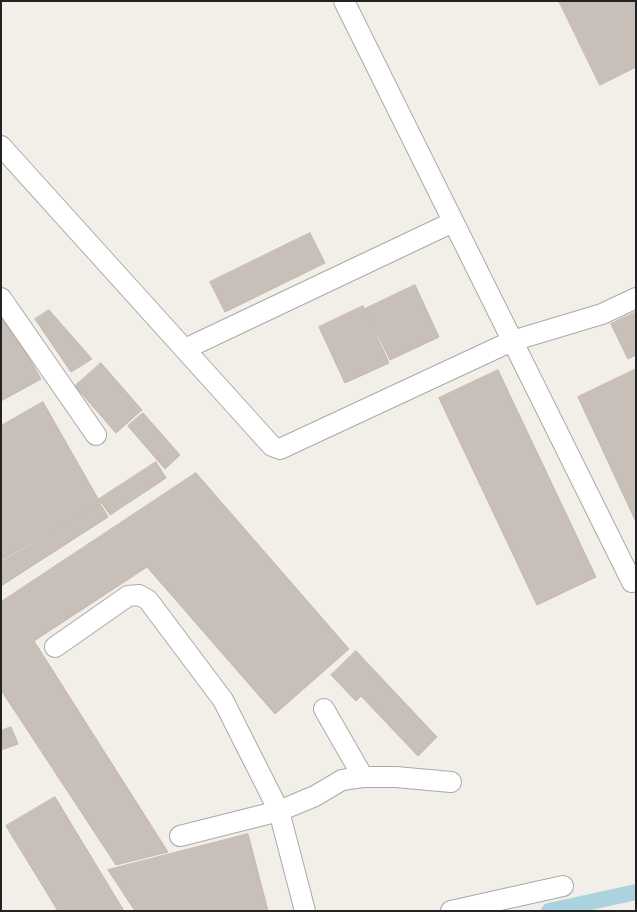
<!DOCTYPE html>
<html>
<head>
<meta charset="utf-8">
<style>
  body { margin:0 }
  #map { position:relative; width:637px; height:912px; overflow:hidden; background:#f2efe9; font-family:Figtree,sans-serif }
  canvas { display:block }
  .frame { position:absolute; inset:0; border:2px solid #222; pointer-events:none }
</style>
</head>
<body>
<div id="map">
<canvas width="637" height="912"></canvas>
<div class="frame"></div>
</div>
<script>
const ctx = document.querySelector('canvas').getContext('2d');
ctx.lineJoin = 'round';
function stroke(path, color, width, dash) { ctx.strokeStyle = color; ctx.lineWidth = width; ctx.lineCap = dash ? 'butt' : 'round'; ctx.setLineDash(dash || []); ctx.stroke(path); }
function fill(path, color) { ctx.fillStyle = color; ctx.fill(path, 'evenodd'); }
const canal = new Path2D(`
  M549 911 636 892`);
const building = new Path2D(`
  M559 1H636V67L600 85Z
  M310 233 325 263 225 312 210 282Z
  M415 285 439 337 390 360 365 309Z
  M363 306 389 363 345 383 319 327Z
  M1 309 41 379 1 401Z
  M49 310 92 359 71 372 35 319Z
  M636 312V355L628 359 611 324Z
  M101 363 142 410 116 433 75 386Z
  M636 369V522L578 397Z
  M498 370 596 577 537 605 439 398Z
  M43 402 101 504 1 560V426Z
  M143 413 180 455 165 469 128 426Z
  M156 462 166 478 110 515 99 499Z
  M196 473 349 649 275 714 147 567 34 641 168 852 116 865 1 690V602Z
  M101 505 108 517 1 586V562Z
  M356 651 437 737 418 756 361 696 356 701 331 675Z
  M11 727 18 744 1 750V731Z
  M55 797 124 911H58L6 826Z
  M248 834 268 911H135L108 870Z`);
const minor = new Path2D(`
  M344 1 632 582
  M1 146 272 446 280 449 512 341 602 314 636 298
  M1 298 96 435
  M185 349 453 222
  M55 647 128 596 139 595 148 600 223 700 279 811 305 911
  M324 709 363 777
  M180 836 279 811 315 796 342 780 363 777H396L451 782
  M451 911 563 886`);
stroke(canal, '#aad3df', 16);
fill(building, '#c7bfb8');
stroke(building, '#c4b6ab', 1);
stroke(minor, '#a9a9a9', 22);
stroke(minor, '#fff', 20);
</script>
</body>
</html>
